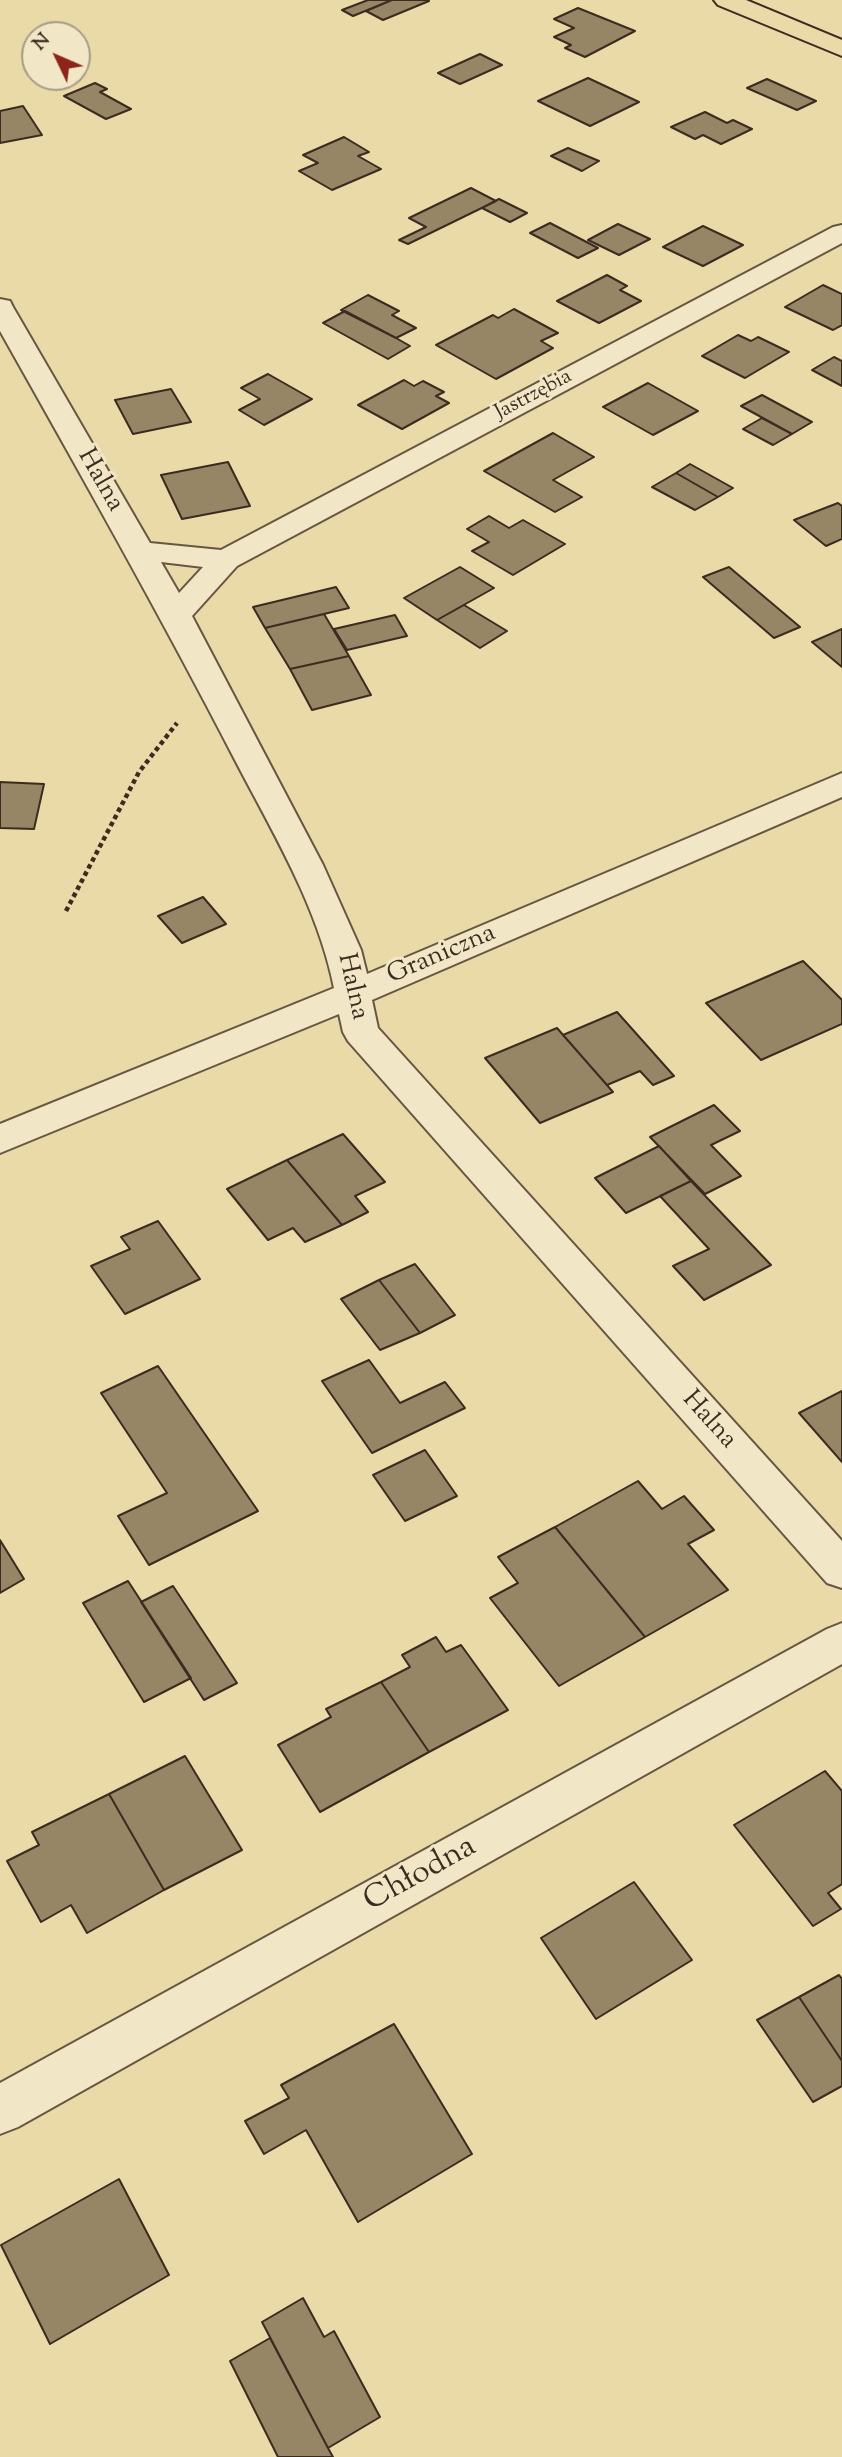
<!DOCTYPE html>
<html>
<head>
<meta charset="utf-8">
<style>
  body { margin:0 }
  #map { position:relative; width:842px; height:2457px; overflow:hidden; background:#eadaa7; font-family:"Sorts Mill Goudy",serif }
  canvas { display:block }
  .north { position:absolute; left:21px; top:21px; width:70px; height:70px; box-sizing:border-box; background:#f1e7c6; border:2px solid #a89c84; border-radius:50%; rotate:314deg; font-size:19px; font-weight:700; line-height:28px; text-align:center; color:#3b2b20 }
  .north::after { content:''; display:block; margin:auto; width:24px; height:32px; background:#8f2418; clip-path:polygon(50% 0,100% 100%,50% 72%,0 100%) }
</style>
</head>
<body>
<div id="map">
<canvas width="842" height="2457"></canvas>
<div class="north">N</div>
</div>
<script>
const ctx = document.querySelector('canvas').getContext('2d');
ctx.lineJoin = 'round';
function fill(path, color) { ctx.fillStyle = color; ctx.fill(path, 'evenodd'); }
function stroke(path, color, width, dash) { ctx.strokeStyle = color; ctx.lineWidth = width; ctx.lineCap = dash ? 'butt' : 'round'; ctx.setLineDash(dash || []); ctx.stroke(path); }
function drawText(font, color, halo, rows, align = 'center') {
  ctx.font = font + ' "Sorts Mill Goudy",serif'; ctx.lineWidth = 6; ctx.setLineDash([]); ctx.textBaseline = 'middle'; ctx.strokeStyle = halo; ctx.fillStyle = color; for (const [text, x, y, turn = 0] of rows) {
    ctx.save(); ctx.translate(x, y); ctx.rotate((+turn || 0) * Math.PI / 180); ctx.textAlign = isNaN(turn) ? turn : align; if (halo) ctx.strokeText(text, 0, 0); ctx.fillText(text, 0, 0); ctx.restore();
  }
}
const building = new Path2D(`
  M368 0H392L353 16 342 10Z
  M392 0H428L429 1 383 20 366 11Z
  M578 8 635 31 585 57 565 48 571 45 554 37 574 28 554 19Z
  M480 54 502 65 460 84 438 73Z
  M588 78 639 102 590 126 538 101Z
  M767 79 816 101 797 110 747 88Z
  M95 83 107 89 100 92 131 109 106 119 64 96Z
  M23 106 42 135 0 143V111Z
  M705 112 727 123 733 120 752 129 721 144 703 135 695 139 671 127Z
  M344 137 369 152 358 156 381 169 332 190 299 171 318 163 303 155Z
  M568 148 599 161 582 171 551 156Z
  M471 188 496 201 408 244 399 240 426 227 409 218Z
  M499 199 527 213 510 222 482 208Z
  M550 223 598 248 578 258 530 233Z
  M618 224 650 239 619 255 588 240Z
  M703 226 743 245 703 266 663 247Z
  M607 275 627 286 620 290 641 301 599 323 557 301Z
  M823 285 842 294V325L833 330 785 307Z
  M368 295 399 311 392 315 416 328 396 338 341 310Z
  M514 309 558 333 541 341 553 348 496 379 436 345 493 315 498 318Z
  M345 311 396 338 410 346 388 359 323 323Z
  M738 335 751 341 758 337 789 352 745 378 702 356Z
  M834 357 842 361V386L812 370Z
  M268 374 312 399 264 425 239 410 260 399 241 388Z
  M404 380 414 386 423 381 444 392 436 396 449 403 402 429 358 405Z
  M648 383 698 411 653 435 603 407Z
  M171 389 191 422 133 434 115 400Z
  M762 395 812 422 792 434 741 406Z
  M762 418 792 434 773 445 743 429Z
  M553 433 594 457 553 480 582 497 555 512 484 471Z
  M228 462 250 506 182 519 161 475Z
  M690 464 733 488 718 497 676 473Z
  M676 473 718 497 695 510 652 487Z
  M838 503 842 506V539L826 546 794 520Z
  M489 516 509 528 523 520 565 544 513 575 472 551 489 542 467 529Z
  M460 567 494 588 437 620 404 598Z
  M729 567 800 627 774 638 703 577Z
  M336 587 349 608 265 628 253 607Z
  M464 605 507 631 480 648 437 620Z
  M324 614 349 656 290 669 265 628Z
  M395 615 407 636 347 650 334 629Z
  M842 629V667L812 642Z
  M349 656 371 695 312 710 290 669Z
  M0 782 44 784 34 829 0 828Z
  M203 897 226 924 182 943 158 916Z
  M803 961 842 1000V1024L761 1060 706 1003Z
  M617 1012 674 1076 653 1085 640 1071 607 1085 563 1035Z
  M557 1028 613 1092 540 1123 485 1058Z
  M714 1105 740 1131 711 1145 741 1176 705 1194 650 1137Z
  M343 1134 385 1182 355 1196 368 1212 342 1225 287 1160Z
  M659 1146 691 1181 626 1213 595 1178Z
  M287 1160 342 1225 305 1242 293 1228 268 1240 227 1189Z
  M691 1181 771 1265 704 1300 673 1266 709 1249 660 1196Z
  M158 1221 200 1279 125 1314 91 1266 130 1249 121 1237Z
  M415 1264 455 1315 420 1333 379 1280Z
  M379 1280 420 1333 380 1350 341 1299Z
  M369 1360 400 1403 445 1382 465 1408 372 1453 322 1381Z
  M158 1366 258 1511 149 1565 118 1516 167 1493 101 1393Z
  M842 1391V1462L799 1413Z
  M425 1450 457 1496 405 1521 373 1475Z
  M638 1481 662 1509 684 1496 714 1530 688 1544 728 1590 645 1637 555 1527Z
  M555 1527 645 1637 559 1686 490 1598 518 1583 498 1557Z
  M0 1540 24 1579 0 1593Z
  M128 1581 191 1678 144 1702 83 1603Z
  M173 1586 237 1683 204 1700 141 1602Z
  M436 1637 446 1652 461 1645 508 1710 429 1752 381 1682 410 1667 402 1655Z
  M381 1682 429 1752 320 1812 278 1745 331 1717 326 1709Z
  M185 1756 242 1850 164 1890 109 1794Z
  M825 1771 842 1791V1884L828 1893 841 1909 813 1926 734 1825Z
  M109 1794 164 1890 87 1933 71 1905 41 1922 7 1861 39 1845 32 1832Z
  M634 1882 692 1960 596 2019 541 1938Z
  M839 1975 842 1979V2061L799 1997Z
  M799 1997 842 2061V2086L813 2102 757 2020Z
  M394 2024 472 2154 358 2222 306 2130 264 2154 245 2121 289 2098 281 2085Z
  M119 2179 169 2275 50 2344 1 2245Z
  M303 2298 324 2337 334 2331 380 2417 328 2448 262 2322Z
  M270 2338 328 2448 333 2457H278L230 2361Z`);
const path = new Path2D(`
  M66 911 139 772 177 723`);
const minor = new Path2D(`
  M842 225V243L237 566 192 616 323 865 361 950 367 974 842 773V797L372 1000 378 1028 842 1541V1588L827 1583 348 1041 343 1032 339 1014 0 1153V1124L334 988C318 907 273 833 235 760 160 615 80 473 0 331V299L10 301 13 307 150 543 221 550 833 227ZM161 562 203 567 179 593Z
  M842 1623V1664L18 2127 0 2134V2083L827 1629Z`);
const major = new Path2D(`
  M714 0H746L842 40V56L718 5Z`);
const farStreetnames = [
  ["Jastrzębia",534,396,-28]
];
const streetNames = [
  ["Halna",99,481,60],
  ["Graniczna",442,956,-23],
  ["Halna",351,987,77],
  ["Halna",708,1421,48]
];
const nearStreetnames = [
  ["Chłodna",421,1876,-29]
];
fill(building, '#968666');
stroke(building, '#3b2b20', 2);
stroke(minor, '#675742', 4);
stroke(major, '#3b2b20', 4);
stroke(path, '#3b2b20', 4.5, [4.5, 3.5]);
fill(minor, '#f1e7c6');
fill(major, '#eadaa7');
drawText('21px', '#3b2b20', '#f1e7c6', farStreetnames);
drawText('26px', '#3b2b20', '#f1e7c6', streetNames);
drawText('32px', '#3b2b20', '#f1e7c6', nearStreetnames);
</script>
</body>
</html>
